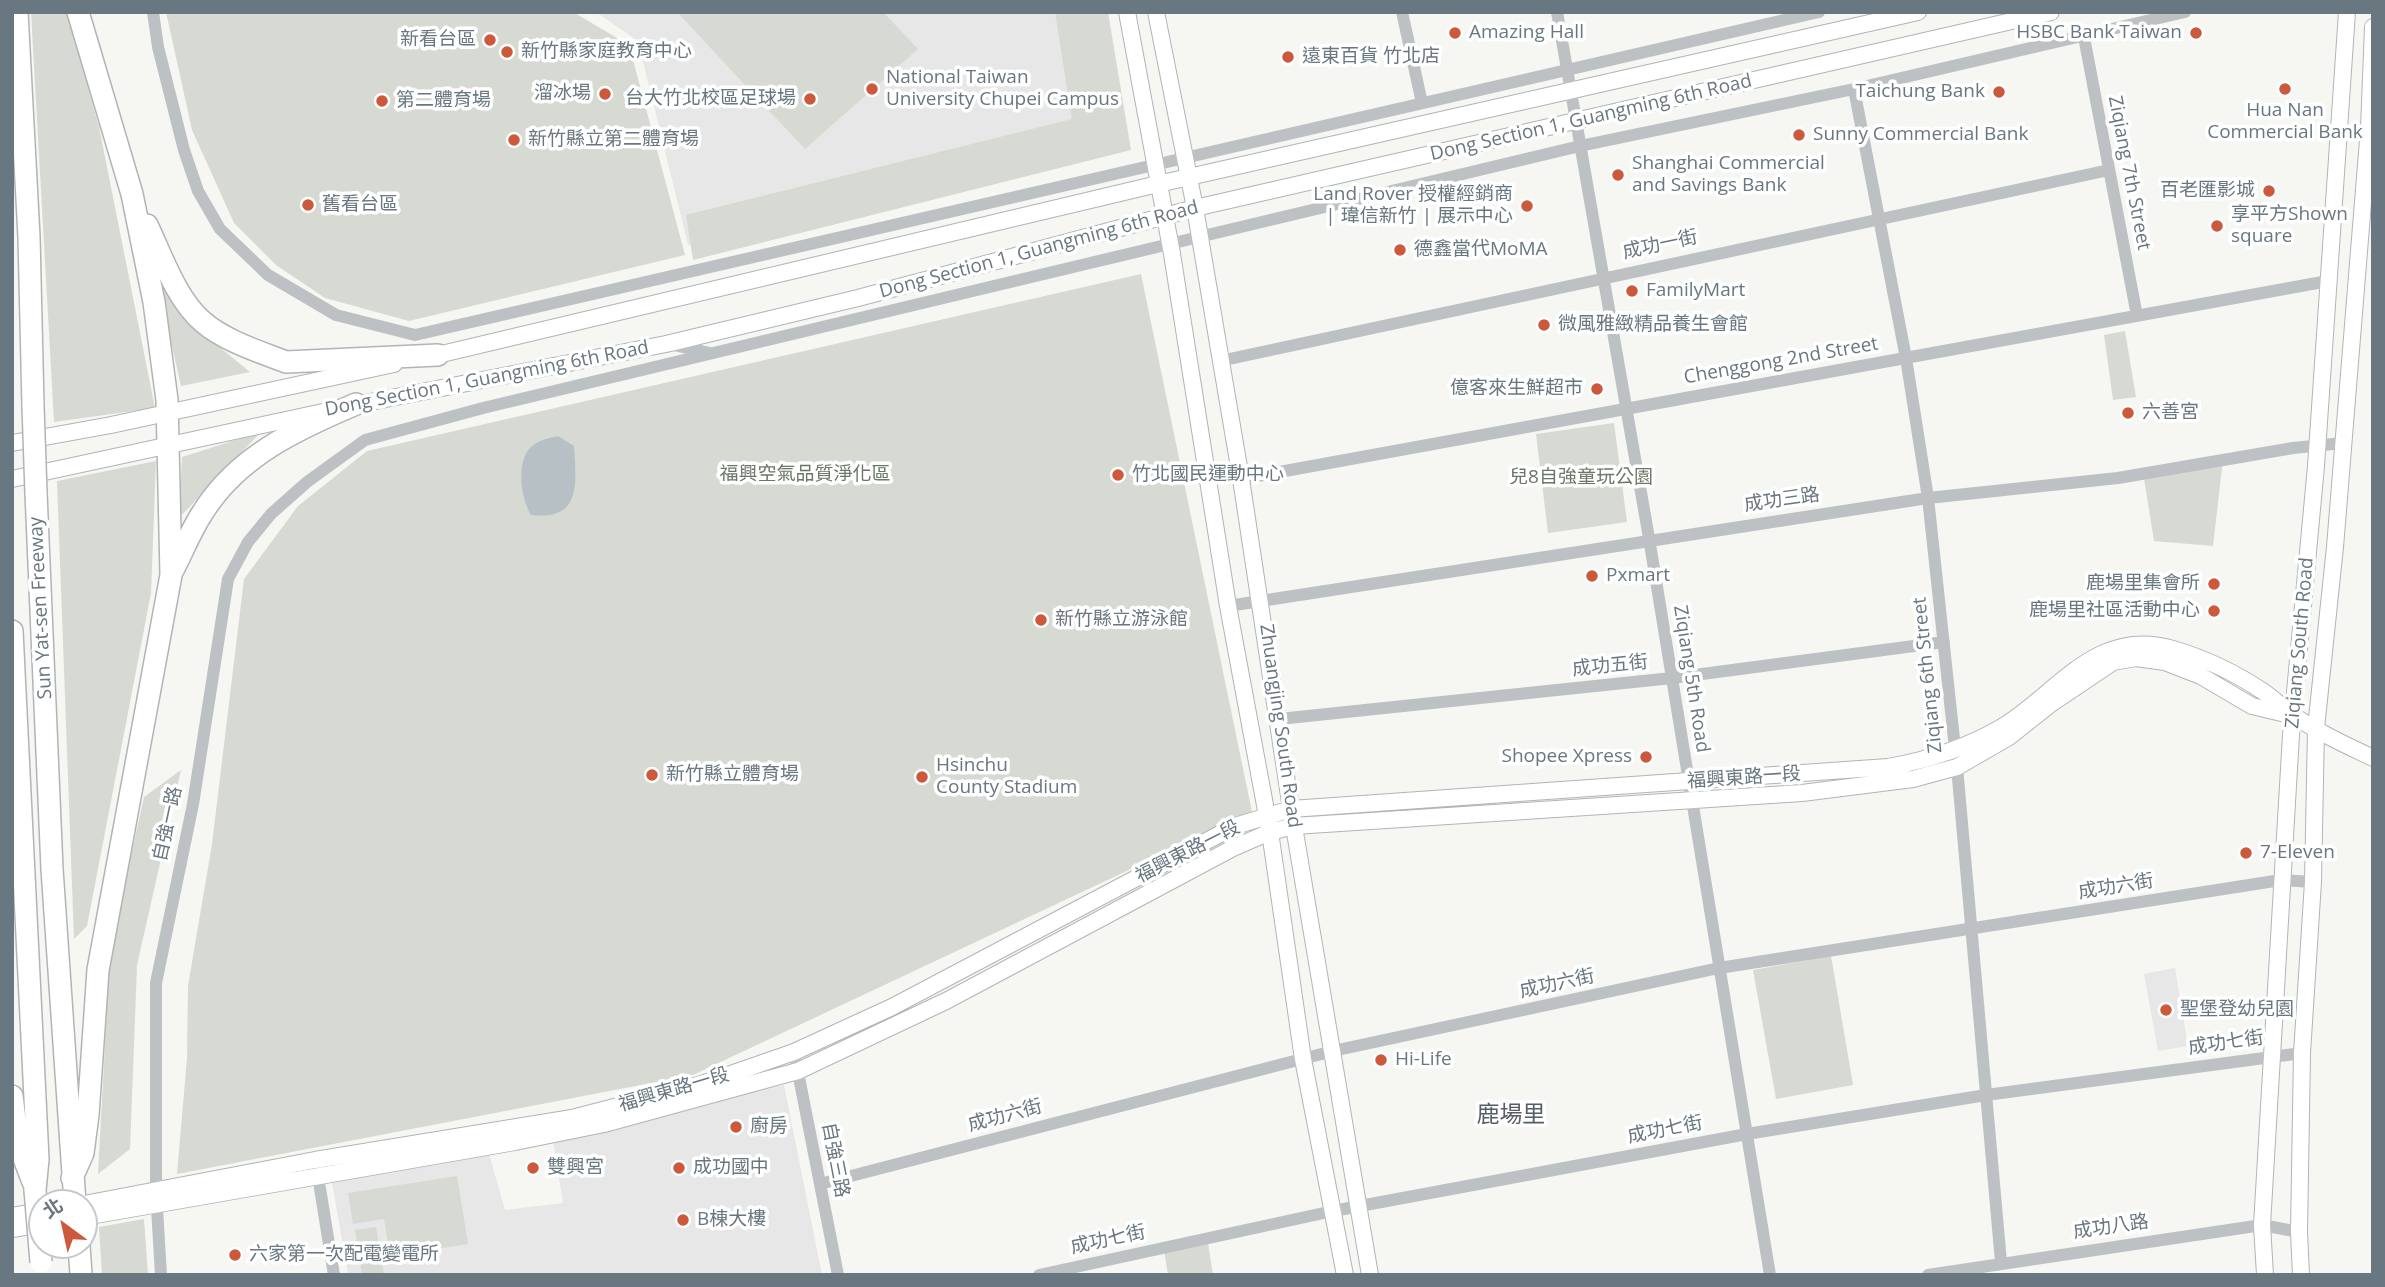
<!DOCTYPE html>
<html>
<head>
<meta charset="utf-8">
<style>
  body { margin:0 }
  #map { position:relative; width:2385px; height:1287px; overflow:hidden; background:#f6f6f3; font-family:"Open Sans","Noto Sans TC",sans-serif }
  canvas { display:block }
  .frame { position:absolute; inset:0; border:14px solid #697780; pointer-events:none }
  .north { position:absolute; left:28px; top:1189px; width:70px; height:70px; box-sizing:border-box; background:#fff; border:2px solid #c3c9cc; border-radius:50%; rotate:327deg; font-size:19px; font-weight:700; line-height:28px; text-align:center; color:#697780 }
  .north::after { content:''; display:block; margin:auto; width:24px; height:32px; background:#cc593c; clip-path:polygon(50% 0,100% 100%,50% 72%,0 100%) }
</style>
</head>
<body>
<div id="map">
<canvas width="2385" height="1287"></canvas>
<div class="frame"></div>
<div class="north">北</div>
</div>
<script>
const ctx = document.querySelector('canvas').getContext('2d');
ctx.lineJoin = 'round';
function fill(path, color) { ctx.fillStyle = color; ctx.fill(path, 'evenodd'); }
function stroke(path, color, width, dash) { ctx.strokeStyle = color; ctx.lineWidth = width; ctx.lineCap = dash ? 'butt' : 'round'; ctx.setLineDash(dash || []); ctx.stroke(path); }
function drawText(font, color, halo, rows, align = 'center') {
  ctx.font = font + ' "Open Sans","Noto Sans TC",sans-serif'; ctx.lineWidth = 7; ctx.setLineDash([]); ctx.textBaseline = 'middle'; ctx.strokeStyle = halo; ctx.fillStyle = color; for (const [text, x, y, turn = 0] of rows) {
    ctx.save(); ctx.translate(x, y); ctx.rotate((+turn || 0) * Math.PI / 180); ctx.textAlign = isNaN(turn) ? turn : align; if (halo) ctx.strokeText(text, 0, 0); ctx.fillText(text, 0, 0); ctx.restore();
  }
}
const built = new Path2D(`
  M596 12H1081L1102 138 688 245 638 41Z
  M2175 968 2188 1046 2158 1051 2144 974Z
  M784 1085 822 1275H348L332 1182 489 1154 505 1210 563 1203 553 1140Z`);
const green = new Path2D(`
  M31 12H67L99 127 155 408 54 422Z
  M166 12H573L629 45 685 255 409 321 325 298 276 265 234 223 192 130Z
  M677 12H883L918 49 805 149Z
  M1055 12H1108L1131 150 693 260 686 215 1072 119Z
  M1141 274 1252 812 693 1075 177 1174 187 1058 188 986 212 844 244 579 298 506 367 451Z
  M158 284 212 341 250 372 181 386Z
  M2125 331 2136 397 2113 400 2104 335Z
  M1614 423 1627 522 1548 533 1536 434Z
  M261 432 179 518 182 457Z
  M2223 459 2213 546 2154 541 2143 472Z
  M156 461 151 593 87 926 74 939 57 481Z
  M181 770 137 965 130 1149 98 1174 110 951 144 797Z
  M1831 956 1853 1085 1776 1099 1753 970Z
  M457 1176 468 1244 390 1256 384 1219 353 1224 348 1193Z
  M144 1219 148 1275H102L99 1227Z
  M376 1227 384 1275H362L355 1230Z
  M1208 1243 1213 1275H1168L1164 1250Z`);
const water = new Path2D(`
  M558 436 574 446C576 482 583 521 531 515 521 498 515 461 532 446 539 440 549 438 558 436Z`);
const street = new Path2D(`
  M153 12 158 47 184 150 198 191 220 229 268 275 336 315 415 335 1819 12
  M1402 12 1422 103
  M1557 12 1649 538 1770 1275
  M2084 37 2137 316
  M1854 89 1906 358 1928 498 1957 767 2001 1262
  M669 344 710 353
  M1220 361 2109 170
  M1241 479 2328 281
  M1228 606 1928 498 2118 478 2293 448 2343 443
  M1279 719 1672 678 1944 642
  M794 1052 838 1275
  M318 1176 334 1275
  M820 1184 1333 1051 1719 968 2281 880 2313 882
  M161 1275 156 1191V983L193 804 228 579 248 542 271 514 307 482 365 440 483 408 1580 146 1854 89 2185 12
  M1039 1275 1333 1211 1747 1134 1986 1095 2302 1053
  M1928 1275 2262 1225 2299 1232`);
const secondary = new Path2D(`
  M1127 12 1172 254 1228 606 1270 832 1303 1059 1345 1275
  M1156 12 1195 208 1241 479 1291 809 1370 1275
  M429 357 1158 184 1918 12
  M345 407 666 344 858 298 1195 208 2051 12
  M12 443 111 425 394 364
  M12 479 323 412
  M84 1204 315 1160 572 1118 699 1085 794 1052 892 1007 1235 826 1291 809 1888 767C1929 760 1966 748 2002 727 2058 693 2097 626 2173 649 2204 658 2237 674 2264 692 2274 699 2283 708 2293 715 2317 732 2346 745 2373 758
  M12 1216 42 1211
  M84 1217 515 1142 604 1124 798 1071 946 1001 1233 848 1270 832 1294 826 1802 793 1913 779 1957 767 2009 737 2052 703 2113 662 2136 658 2165 662 2201 676 2252 706 2290 715
  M12 1229 42 1224
  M2265 1275 2262 1225 2291 735 2316 466 2347 12
  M2301 1275 2299 1232 2302 1053 2313 882 2316 728 2335 547 2369 128 2373 27`);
const highway = new Path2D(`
  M17 12 29 237 33 406
  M147 225C162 256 176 299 203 322 225 341 260 352 286 362L438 355
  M36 493 52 869 75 1203
  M173 570C183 551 191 530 203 512 238 456 297 429 356 404
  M12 631 38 1159 35 1190
  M12 1096 18 1143 33 1182
  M72 1178 83 1153 88 1115 98 970 171 575 167 400 154 302 132 194 78 12
  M79 1245 81 1275`);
const highwayBridge = new Path2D(`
  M33 406 36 493
  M35 1190 41 1262`);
const markers = [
  [1455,33,7,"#cc593c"],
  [2196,33,7,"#cc593c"],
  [490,40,7,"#cc593c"],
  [507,52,7,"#cc593c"],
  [1288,57,7,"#cc593c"],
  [872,89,7,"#cc593c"],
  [2285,89,7,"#cc593c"],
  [1999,92,7,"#cc593c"],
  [605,94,7,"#cc593c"],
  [810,99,7,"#cc593c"],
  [382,101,7,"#cc593c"],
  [1799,135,7,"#cc593c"],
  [514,140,7,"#cc593c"],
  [1618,175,7,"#cc593c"],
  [2269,191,7,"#cc593c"],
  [308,205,7,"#cc593c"],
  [1527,206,7,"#cc593c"],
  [2217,226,7,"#cc593c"],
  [1400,250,7,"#cc593c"],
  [1632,291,7,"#cc593c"],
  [1544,325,7,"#cc593c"],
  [1597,389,7,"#cc593c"],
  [2128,413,7,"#cc593c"],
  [1118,475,7,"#cc593c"],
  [1592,576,7,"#cc593c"],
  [2214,584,7,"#cc593c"],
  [2214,611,7,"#cc593c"],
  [1041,620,7,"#cc593c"],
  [1646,757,7,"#cc593c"],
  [652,775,7,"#cc593c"],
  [922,777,7,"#cc593c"],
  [2246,853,7,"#cc593c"],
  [2166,1010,7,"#cc593c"],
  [1381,1060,7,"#cc593c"],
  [736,1127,7,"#cc593c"],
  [533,1168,7,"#cc593c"],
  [679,1168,7,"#cc593c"],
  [683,1220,7,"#cc593c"],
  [235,1255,7,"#cc593c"]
];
const poiNames = [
  ["Amazing Hall",1469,33],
  ["HSBC Bank Taiwan",2182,33,"right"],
  ["新看台區",476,40,"right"],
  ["新竹縣家庭教育中心",521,52],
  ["遠東百貨 竹北店",1302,57],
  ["National Taiwan",886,78],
  ["University Chupei Campus",886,100],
  ["Taichung Bank",1985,92,"right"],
  ["溜冰場",591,94,"right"],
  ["台大竹北校區足球場",796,99,"right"],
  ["第二體育場",396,101],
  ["Hua Nan",2285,111,"center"],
  ["Commercial Bank",2285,133,"center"],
  ["Sunny Commercial Bank",1813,135],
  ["新竹縣立第二體育場",528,140],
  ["Shanghai Commercial",1632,164],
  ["and Savings Bank",1632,186],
  ["百老匯影城",2255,191,"right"],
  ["Land Rover 授權經銷商",1513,195,"right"],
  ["| 瑋信新竹 | 展示中心",1513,217,"right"],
  ["舊看台區",322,205],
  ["享平方Shown",2231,215],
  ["square",2231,237],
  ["德鑫當代MoMA",1414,250],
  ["FamilyMart",1646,291],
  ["微風雅緻精品養生會館",1558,325],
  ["億客來生鮮超市",1583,389,"right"],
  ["六善宮",2142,413],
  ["竹北國民運動中心",1132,475],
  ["Pxmart",1606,576],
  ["鹿場里集會所",2200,584,"right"],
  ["鹿場里社區活動中心",2200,611,"right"],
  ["新竹縣立游泳館",1055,620],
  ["Shopee Xpress",1632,757,"right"],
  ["Hsinchu",936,766],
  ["County Stadium",936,788],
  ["新竹縣立體育場",666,775],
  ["7-Eleven",2260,853],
  ["聖堡登幼兒園",2180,1010],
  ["Hi-Life",1395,1060],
  ["廚房",750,1127],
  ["雙興宮",547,1168],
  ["成功國中",693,1168],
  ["B棟大樓",697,1220],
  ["六家第一次配電變電所",249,1255]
];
const streetNames = [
  ["Dong Section 1, Guangming 6th Road",1591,118,-13],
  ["Ziqiang 7th Street",2129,173,79],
  ["成功一街",1660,245,-12],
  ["Dong Section 1, Guangming 6th Road",1039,250,-15],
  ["Chenggong 2nd Street",1781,361,-10],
  ["Dong Section 1, Guangming 6th Road",487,379,-11],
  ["成功三路",1782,500,-8],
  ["Sun Yat-sen Freeway",41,608,-93],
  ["Ziqiang South Road",2300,643,-85],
  ["成功五街",1610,666,-6],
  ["Ziqiang 6th Street",1928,675,-96],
  ["Ziqiang 5th Road",1691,679,81],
  ["Zhuangjing South Road",1280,726,82],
  ["福興東路一段",1744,778,-4],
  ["自強一路",168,824,-78],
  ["福興東路一段",1188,852,-27],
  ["成功六街",2116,887,-9],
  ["成功六街",1557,984,-12],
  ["成功七街",2226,1043,-8],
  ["福興東路一段",674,1090,-16],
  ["成功六街",1005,1116,-15],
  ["成功七街",1665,1130,-11],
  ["自強三路",835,1160,79],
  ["成功八路",2111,1227,-8],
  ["成功七街",1108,1240,-12]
];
const parkNames = [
  ["福興空氣品質淨化區",805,475],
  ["兒8自強童玩公園",1581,478]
];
const quarterNames = [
  ["鹿場里",1511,1115]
];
fill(built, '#e6e7e6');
fill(green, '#d6dad3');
fill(water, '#b7c1c5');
stroke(secondary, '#b0b5b8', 18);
stroke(highway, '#b1b4b7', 24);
stroke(street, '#bdc1c4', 12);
stroke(secondary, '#fff', 16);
stroke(highway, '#fff', 21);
stroke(highwayBridge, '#b1b4b7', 24, []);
stroke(highwayBridge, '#fff', 21);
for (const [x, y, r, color] of markers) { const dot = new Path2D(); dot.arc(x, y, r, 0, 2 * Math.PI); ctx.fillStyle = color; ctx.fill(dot); stroke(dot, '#fff', 2.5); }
drawText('19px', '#697780', '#fff', poiNames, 'left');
drawText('19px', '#697780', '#fff', streetNames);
drawText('19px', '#6b7867', '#fff', parkNames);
drawText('23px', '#565f66', '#fff', quarterNames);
</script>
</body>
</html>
